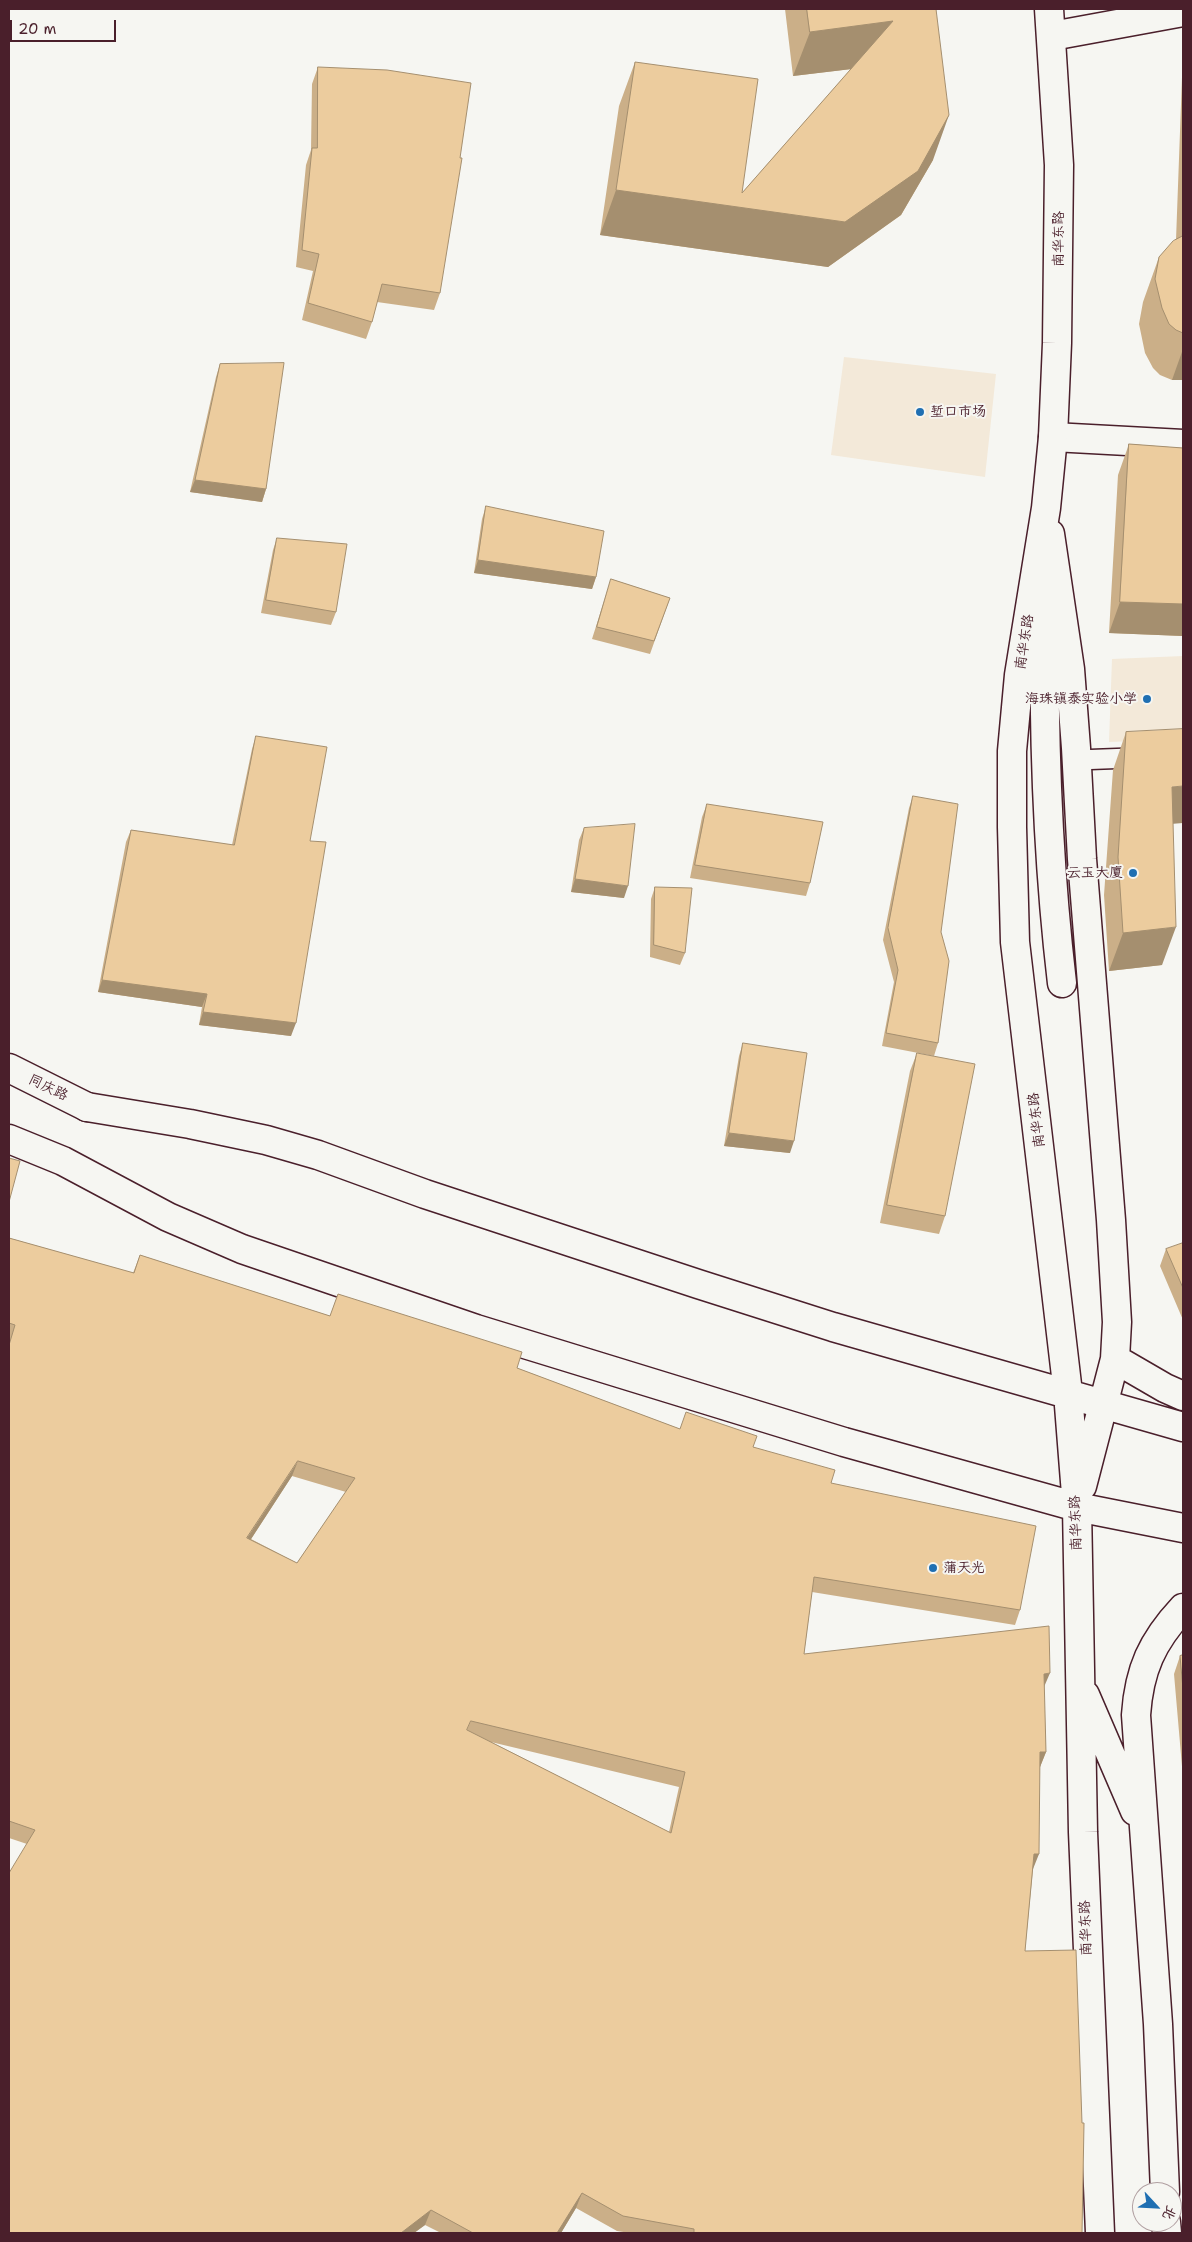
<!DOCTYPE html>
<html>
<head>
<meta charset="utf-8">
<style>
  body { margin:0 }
  #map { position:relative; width:1192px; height:2242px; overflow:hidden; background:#f6f6f2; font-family:"Shantell Sans","LXGW WenKai TC",sans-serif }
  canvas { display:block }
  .frame { position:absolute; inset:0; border:10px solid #4a1f2b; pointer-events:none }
  .north { position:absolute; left:1132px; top:2182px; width:50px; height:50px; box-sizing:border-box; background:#f6f6f2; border:1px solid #b1a0a2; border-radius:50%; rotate:115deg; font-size:14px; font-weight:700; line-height:20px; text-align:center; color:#4a1f2b }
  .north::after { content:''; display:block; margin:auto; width:18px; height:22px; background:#1f6fb2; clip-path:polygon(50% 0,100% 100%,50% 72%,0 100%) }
  .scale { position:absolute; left:10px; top:20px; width:106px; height:22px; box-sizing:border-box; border:2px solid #4a1f2b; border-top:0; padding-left:6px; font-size:15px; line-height:18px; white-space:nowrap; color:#4a1f2b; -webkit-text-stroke:4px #f6f6f2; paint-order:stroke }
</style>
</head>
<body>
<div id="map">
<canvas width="1192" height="2242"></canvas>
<div class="frame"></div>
<div class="north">北</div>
<div class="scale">20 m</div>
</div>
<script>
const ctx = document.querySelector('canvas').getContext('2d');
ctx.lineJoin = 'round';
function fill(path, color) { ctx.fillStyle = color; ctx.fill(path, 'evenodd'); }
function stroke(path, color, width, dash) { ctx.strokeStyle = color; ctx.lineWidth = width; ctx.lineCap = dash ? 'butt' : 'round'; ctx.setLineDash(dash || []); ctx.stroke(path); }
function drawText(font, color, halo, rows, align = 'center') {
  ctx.font = font + ' "Shantell Sans","LXGW WenKai TC",sans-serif'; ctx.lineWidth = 4; ctx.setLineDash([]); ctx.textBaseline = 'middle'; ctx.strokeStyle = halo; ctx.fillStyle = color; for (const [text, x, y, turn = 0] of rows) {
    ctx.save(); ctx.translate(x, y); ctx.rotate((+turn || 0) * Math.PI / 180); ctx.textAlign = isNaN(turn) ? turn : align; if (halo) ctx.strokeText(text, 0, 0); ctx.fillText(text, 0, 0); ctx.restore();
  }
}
const built = new Path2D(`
  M844 357 996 374 985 477 831 455Z
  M1183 656V739L1109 742 1112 659Z`);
const lane = new Path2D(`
  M1077 760 1183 756`);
const street = new Path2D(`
  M1052 36 1183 12
  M1053 437 1183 444`);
const secondary = new Path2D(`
  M1049 9 1059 165 1057 343 1053 437 1046 508 1019 675 1012 751V827L1015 942 1068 1393 1077 1507 1083 1832 1100 2233
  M1050 534 1070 669 1076 748 1082 859 1111 1220 1117 1322 1115 1359 1165 1388 1183 1396
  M1045 603C1043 730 1047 856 1062 983
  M87 1107 190 1124 266 1140 318 1155 425 1194 698 1284 833 1327 1183 1427
  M9 1139 63 1161 168 1217 242 1249 476 1329 844 1442 1077 1507 1183 1528
  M1082 1486 1115 1359
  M1085 1695 1135 1811
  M1165 2192 1158 2024 1136 1715C1139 1670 1152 1641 1183 1608
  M1166 2222 1167 2233`);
const primary = new Path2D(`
  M9 1068 87 1107`);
const wall = new Path2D(`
  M785 9H936L933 160 901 215 828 267 600 235 619 106 635 62 742 193 851 69 793 76Z
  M1183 50V380H1172L1160 375 1153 368 1145 353 1139 324 1143 302 1159 257 1176 240Z
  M318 67 440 293 434 310 377 302 372 322 366 339 302 320 313 271 296 267 306 165 311 150 312 84Z
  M220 364 266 489 262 502 190 492 216 377Z
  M1129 444 1183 448V636L1109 633 1118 475Z
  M486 506 596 577 592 589 474 573 482 519Z
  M277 538 336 612 331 625 261 613 273 550Z
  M611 579 670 598 650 654 592 639Z
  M1126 732 1173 824 1162 965 1109 971 1104 895 1113 770Z
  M256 736 310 841 291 1036 199 1025 202 1007 98 992 126 842 131 830 232 845 252 749Z
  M913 796 941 932 938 1043 934 1056 882 1046 894 982 883 940 909 808Z
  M707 804 810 883 806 896 690 878 702 817Z
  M584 828 624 898 571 892 579 840Z
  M655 887 685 953 680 965 650 957 651 899Z
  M743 1043 790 1153 724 1146 739 1056Z
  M917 1053 945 1216 939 1234 880 1223 910 1071Z
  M9 1238 133 1273 140 1255 330 1316 338 1294 517 1368 680 1429 753 1447 831 1483 1020 1610 1015 1625 812 1592 804 1654 1044 1687 1046 1752 1040 1767 1033 1869 1025 1951 1082 2233H630L617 2231 576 2208 561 2233H441L425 2225 414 2233H9L27 1844 9 1838V1344L10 1340H9ZM292 1476 346 1492 297 1563 251 1539ZM491 1742 679 1787 669 1832Z
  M1183 1243V1320L1160 1266 1166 1249Z
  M1183 1655V1778L1174 1674 1180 1656Z`);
const shadedWall = new Path2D(`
  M893 21 877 66 793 76 810 32Z
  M949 115 933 160 901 215 828 267 600 235 616 190 845 222Z
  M1183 349V380H1172Z
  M195 480 266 489 262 502 190 492Z
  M478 560 596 577 592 589 474 573Z
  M1120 602 1183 604V636L1109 633Z
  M1183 786V823L1158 825 1172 787Z
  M575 879 628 886 624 898 571 892Z
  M1176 927 1162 965 1109 971 1123 933Z
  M102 980 207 994 202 1007 98 992Z
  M203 1012 296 1023 291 1036 199 1025Z
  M729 1133 794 1141 790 1153 724 1146Z
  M298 1461 292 1476 242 1553 247 1538Z
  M1050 1673 1044 1687V1674Z
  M1040 1752H1046L1040 1767Z
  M1034 1854H1039L1033 1869H1029Z
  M582 2193 576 2208 561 2233H557Z
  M431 2210 425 2225 414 2233H401Z`);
const building = new Path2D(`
  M807 9H936L949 115 918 171 845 222 616 190 635 62 758 79 742 193 893 21 810 32Z
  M318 67 387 70 471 83 460 158H462L440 293 382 284 372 322 308 303 319 254 302 250 312 148H317Z
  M1183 236V333L1176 330 1169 324 1162 308 1155 279 1159 257 1173 241Z
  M284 363 266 489 195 480 220 364Z
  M1129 444 1183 448V604L1120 602Z
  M486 506 604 531 596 577 478 560Z
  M277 538 347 544 336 612 266 600Z
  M611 579 670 598 654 641 597 627Z
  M1183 729V786L1172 787 1176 927 1123 933 1118 857 1126 732Z
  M256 736 327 747 310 841 326 842 296 1023 203 1012 207 994 102 980 131 830 234 845Z
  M913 796 958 804 941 932 949 961 938 1043 886 1033 898 970 888 928Z
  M707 804 823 822 810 883 695 865Z
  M635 824 628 886 575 879 584 828Z
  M655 887 692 888 685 953 654 945Z
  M743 1043 807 1053 794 1141 729 1133Z
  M917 1053 975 1064 945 1216 887 1205Z
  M9 1158 20 1161 9 1202Z
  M9 1238 134 1273 140 1255 330 1316 338 1294 522 1352 517 1368 680 1429 686 1412 757 1436 753 1447 835 1470 831 1483 1036 1526 1020 1610 814 1577 804 1654 1049 1626 1050 1673 1044 1674 1046 1752H1040L1039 1854H1034L1025 1951 1076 1950 1082 2123H1084L1082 2233H694V2229L623 2216 582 2193 557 2233H473L431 2210 401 2233H9V1873L35 1830 9 1821V1345L15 1325 9 1323ZM298 1461 355 1478 297 1563 247 1538ZM471 1721 685 1772 671 1833 467 1730Z
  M1183 1243V1288L1166 1249Z
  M1183 1655V1689L1180 1656Z`);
const markers = [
  [920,412,5,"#1f6fb2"],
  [1147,699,5,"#1f6fb2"],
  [1133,873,5,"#1f6fb2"],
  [933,1568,5,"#1f6fb2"]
];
const streetNames = [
  ["南华东路",1059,239,-90],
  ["南华东路",1025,642,-81],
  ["同庆路",48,1088,26],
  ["南华东路",1037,1120,-97],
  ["南华东路",1076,1523,-92],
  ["南华东路",1086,1928,-92]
];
const poiNames = [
  ["堑口市场",930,412],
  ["海珠镇泰实验小学",1137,699,"right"],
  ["云玉大廈",1123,873,"right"],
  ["蒲天光",943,1568]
];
fill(built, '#f3e9d9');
stroke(lane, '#4a1f2b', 22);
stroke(street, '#4a1f2b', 31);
stroke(secondary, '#4a1f2b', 31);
stroke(primary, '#4a1f2b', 31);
stroke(lane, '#f6f6f2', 19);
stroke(street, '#f6f6f2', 28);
stroke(secondary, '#f6f6f2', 28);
stroke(primary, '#f6f6f2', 28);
fill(wall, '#cbaf88');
fill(shadedWall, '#a58f6f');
fill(building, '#eccc9e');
stroke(building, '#a58f6f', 1);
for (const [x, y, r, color] of markers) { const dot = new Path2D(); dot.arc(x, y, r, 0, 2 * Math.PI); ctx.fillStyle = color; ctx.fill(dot); stroke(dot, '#f6f6f2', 2); }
drawText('14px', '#4a1f2b', '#f6f6f2', streetNames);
drawText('14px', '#4a1f2b', '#f6f6f2', poiNames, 'left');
</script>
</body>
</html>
